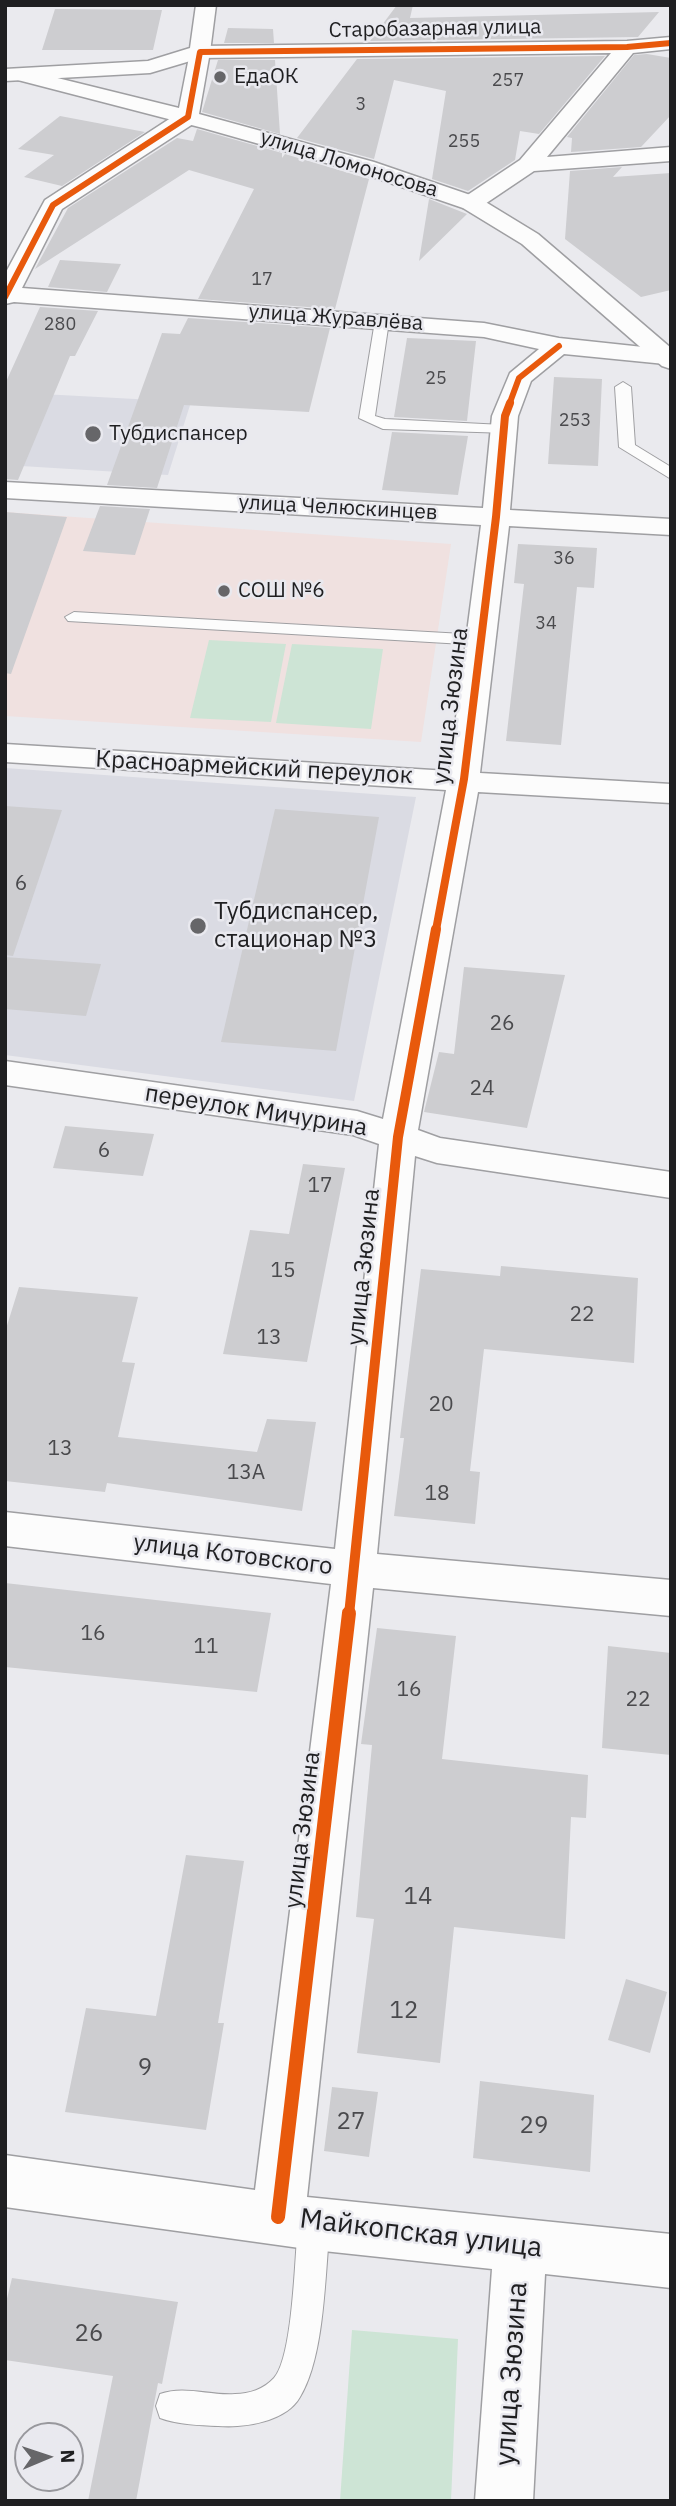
<!DOCTYPE html>
<html>
<head>
<meta charset="utf-8">
<style>
  body { margin:0 }
  #map { position:relative; width:676px; height:2506px; overflow:hidden; background:#eaeaee; font-family:"IBM Plex Sans",sans-serif }
  canvas { display:block }
  .frame { position:absolute; inset:0; border:7px solid #1f1f21; pointer-events:none }
  .north { position:absolute; left:14px; top:2422px; width:70px; height:70px; box-sizing:border-box; background:#e9e9ef; border:2px solid #98989d; border-radius:50%; rotate:88deg; font-size:19px; font-weight:700; line-height:28px; text-align:center; color:#1f1f21 }
  .north::after { content:''; display:block; margin:auto; width:24px; height:32px; background:#666669; clip-path:polygon(50% 0,100% 100%,50% 72%,0 100%) }
</style>
</head>
<body>
<div id="map">
<canvas width="676" height="2506"></canvas>
<div class="frame"></div>
<div class="north">N</div>
</div>
<script>
const ctx = document.querySelector('canvas').getContext('2d');
ctx.lineJoin = 'round';
function fill(path, color) { ctx.fillStyle = color; ctx.fill(path, 'evenodd'); }
function stroke(path, color, width, dash) { ctx.strokeStyle = color; ctx.lineWidth = width; ctx.lineCap = dash ? 'butt' : 'round'; ctx.setLineDash(dash || []); ctx.stroke(path); }
function drawText(font, color, halo, rows, align = 'center') {
  ctx.font = font + ' "IBM Plex Sans",sans-serif'; ctx.lineWidth = 5; ctx.setLineDash([]); ctx.textBaseline = 'middle'; ctx.strokeStyle = halo; ctx.fillStyle = color; for (const [text, x, y, turn = 0] of rows) {
    ctx.save(); ctx.translate(x, y); ctx.rotate((+turn || 0) * Math.PI / 180); ctx.textAlign = isNaN(turn) ? turn : align; if (halo) ctx.strokeText(text, 0, 0); ctx.fillText(text, 0, 0); ctx.restore();
  }
}
const built = new Path2D(`
  M5 392 191 402 168 475 5 465Z
  M5 768 416 797 354 1101 5 1055Z`);
const education = new Path2D(`
  M5 512 451 544 421 742 5 716Z`);
const green = new Path2D(`
  M209 640 286 644 271 722 190 718Z
  M292 644 383 649 371 729 276 723Z
  M352 2330 458 2339 451 2501H340Z`);
const building = new Path2D(`
  M397 5H413L410 18 659 12 638 37 370 41Z
  M55 9 162 10 153 50H42Z
  M228 28 273 29 274 43H224Z
  M647 54 671 58V115L641 147 571 152 572 138 567 137 634 55Z
  M605 56 539 134 520 131 515 160 468 191 432 179 446 91 394 80 374 159 297 138 357 59Z
  M218 60H275L280 134 202 112Z
  M60 116 145 132 62 186 24 177 54 155 18 149Z
  M197 129 282 153V158L285 154 369 179 335 309 198 299 254 189 189 170 35 269 68 208 177 138 193 141Z
  M622 167 613 177 671 173V290L641 297 565 239 570 171Z
  M429 199 467 214 419 261Z
  M60 260 121 264 107 292 48 287Z
  M40 307 98 311 75 356H70L18 480 5 479V384Z
  M188 318 330 328 309 412 184 405 157 488 107 485 162 333 180 334Z
  M407 338 476 341 467 421 394 417Z
  M554 377 602 379 598 466 548 464Z
  M392 432 468 436 458 495 382 490Z
  M100 506 150 509 135 555 83 551Z
  M5 512 67 517 11 674 5 673Z
  M518 544 597 548 594 588 577 587 561 745 506 741 524 584 514 583Z
  M5 806 62 810 13 956 5 955Z
  M275 809 379 817 336 1051 221 1042Z
  M5 957 101 964 86 1016 5 1009Z
  M464 967 565 975 527 1128 424 1112 439 1052 454 1054Z
  M65 1126 154 1134 143 1176 53 1168Z
  M303 1164 345 1168 307 1362 223 1354 250 1230 289 1234Z
  M501 1266 638 1278 634 1363 484 1349 470 1471 480 1472 475 1524 394 1516 404 1438H400L421 1269 500 1276Z
  M19 1287 138 1297 122 1362 135 1363 118 1437 257 1452 267 1419 316 1422 302 1511 107 1483 105 1492 5 1481V1332Z
  M5 1583 271 1613 257 1692 5 1667Z
  M377 1628 456 1636 442 1759 588 1775 586 1818 571 1817 565 1939 454 1927 440 2063 357 2053 374 1919 356 1917 372 1745 361 1744Z
  M608 1646 671 1653V1755L602 1748Z
  M186 1855 244 1861 218 2023H224L206 2130 65 2112 86 2008 156 2016Z
  M626 1979 667 1992 650 2053 608 2040Z
  M480 2081 594 2095 590 2172 473 2158Z
  M332 2087 378 2092 369 2157 324 2151Z
  M12 2278 178 2302 162 2384 158 2383 136 2501H88L113 2376 5 2360V2307Z`);
const service = new Path2D(`
  M382 317 389 321 375 416 385 419 503 425 508 427 511 430 508 433 383 429 359 418 375 321Z
  M623 382 631 387 635 445 671 467V479L619 447 615 387Z
  M74 612 481 635 490 640 481 645 68 621 65 617Z
  M314 2209 325 2213 330 2224C325 2272 325 2356 300 2397 286 2422 244 2428 218 2426 199 2425 179 2425 160 2418L156 2406 160 2394C184 2385 210 2396 235 2394 249 2394 264 2389 274 2378 293 2357 295 2255 298 2224L303 2213Z`);
const minor = new Path2D(`
  M671 37V49L633 53 547 157 671 147V161L534 171 479 208H463L460 203 463 198 520 160 611 53 200 58 193 56 190 52 193 48 200 46 627 41Z
  M188 111 196 112 199 117 196 122 62 209 22 288 484 323 559 338 671 350V362L665 364 564 354 531 381 518 416 510 510 671 519V535L509 526 480 773 671 784V803L478 792 418 1130 440 1138 671 1172V1198L437 1163 415 1156 377 1554 671 1580V1616L373 1588 307 2197 671 2234V2288L545 2274 533 2501H475L492 2269 314 2250 5 2207V2155L255 2190 331 1584 5 1546V1512L335 1549 379 1144 353 1135 5 1085V1061L357 1111 383 1119 446 790 5 762V744L449 771 481 525 5 498V482L483 508 492 416 510 373 539 349 484 337 14 302 5 304V274L45 200 180 112Z`);
const tertiary = new Path2D(`
  M200 46 207 48 210 52 199 114 374 162 479 198 538 234 671 348V369L662 366 522 244 463 208 358 172 203 128 14 79 11 75 14 71 21 69 179 108 190 52 193 48Z`);
const secondary = new Path2D(`
  M196 5H216L210 52 207 56 150 73 5 81V69L148 61 190 48Z`);
const cyclewayFar3 = new Path2D(`
  M5 297 53 205 188 117 200 52 627 47 671 43
  M509 405 519 378 559 346`);
const cyclewayFar2 = new Path2D(`
  M436 930 464 779 496 517 505 416 510 403`);
const cyclewayFar1 = new Path2D(`
  M349 1615 398 1137 436 929`);
const cycleway = new Path2D(`
  M278 2217 349 1613`);
const markers = [
  [220,77,7,"#666669"],
  [93,434,9,"#666669"],
  [224,591,7,"#666669"],
  [198,926,9,"#666669"]
];
const farNumbernames = [
  ["257",508,81],
  ["3",361,105],
  ["255",464,142],
  ["17",262,280],
  ["280",60,325],
  ["25",436,379],
  ["253",575,421],
  ["36",564,559],
  ["34",546,624]
];
const farStreetnames = [
  ["Старобазарная улица",435,29,-1],
  ["улица Ломоносова",349,164,17],
  ["улица Журавлёва",336,318,4],
  ["улица Челюскинцев",338,508,3]
];
const farPoinames = [
  ["ЕдаОК",234,77],
  ["Тубдиспансер",109,434],
  ["СОШ №6",238,591]
];
const numberNames = [
  ["6",21,884],
  ["26",502,1024],
  ["24",482,1089],
  ["6",104,1151],
  ["17",320,1186],
  ["15",283,1271],
  ["22",582,1315],
  ["13",269,1338],
  ["20",441,1405],
  ["13",60,1449],
  ["13А",246,1473],
  ["18",437,1494],
  ["16",93,1634],
  ["11",206,1647],
  ["16",409,1690],
  ["22",638,1700]
];
const streetNames = [
  ["улица Зюзина",451,706,-83],
  ["Красноармейский переулок",254,768,3],
  ["переулок Мичурина",256,1111,9],
  ["улица Зюзина",364,1267,-84],
  ["улица Котовского",233,1555,7],
  ["улица Зюзина",303,1830,-83]
];
const poiNames = [
  ["Тубдиспансер,",214,912],
  ["стационар №3",214,940]
];
const nearNumbernames = [
  ["14",418,1897],
  ["12",404,2011],
  ["9",145,2068],
  ["27",351,2122],
  ["29",534,2126],
  ["26",89,2334]
];
const nearStreetnames = [
  ["Майкопская улица",421,2234,7],
  ["улица Зюзина",512,2374,-86]
];
fill(built, '#dadbe3');
fill(education, '#f0e1e0');
fill(green, '#cde4d5');
fill(building, '#cdcdd0');
stroke(service, '#9f9fa2', 2);
stroke(minor, '#9f9fa2', 3);
stroke(tertiary, '#9f9fa2', 3);
stroke(secondary, '#9f9fa2', 3);
fill(service, '#fcfcfc');
fill(minor, '#fcfcfc');
fill(tertiary, '#fcfcfc');
fill(secondary, '#fcfcfc');
stroke(cyclewayFar3, '#e8590c', 6);
stroke(cyclewayFar2, '#e8590c', 8);
stroke(cyclewayFar1, '#e8590c', 10);
stroke(cycleway, '#e8590c', 14);
for (const [x, y, r, color] of markers) { const dot = new Path2D(); dot.arc(x, y, r, 0, 2 * Math.PI); ctx.fillStyle = color; ctx.fill(dot); stroke(dot, '#e9e9ef', 2.5); }
drawText('18px', '#4a4a4d', null, farNumbernames);
drawText('21px', '#1f1f21', '#e9e9ef', farStreetnames);
drawText('21px', '#1f1f21', '#e9e9ef', farPoinames, 'left');
drawText('21px', '#4a4a4d', null, numberNames);
drawText('24px', '#1f1f21', '#e9e9ef', streetNames);
drawText('24px', '#1f1f21', '#e9e9ef', poiNames, 'left');
drawText('24px', '#4a4a4d', null, nearNumbernames);
drawText('28px', '#1f1f21', '#e9e9ef', nearStreetnames);
</script>
</body>
</html>
